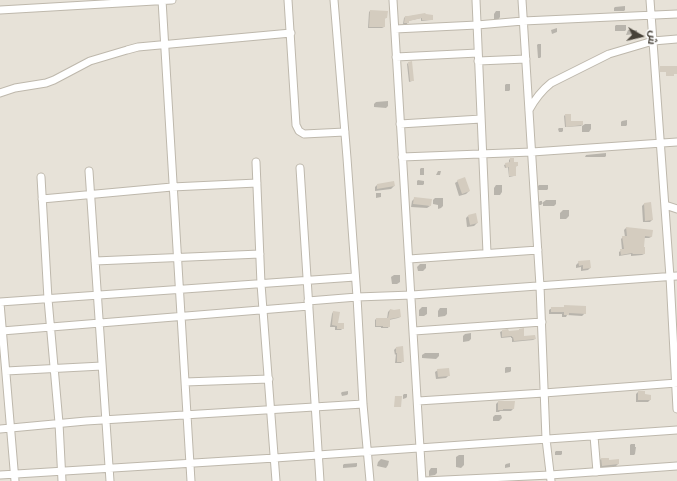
<!DOCTYPE html>
<html>
<head>
<meta charset="utf-8">
<style>
  body { margin:0 }
  #map { position:relative; width:677px; height:481px; overflow:hidden; background:#f3f0e9; font-family:"Exo 2",Cairo,sans-serif }
  canvas { display:block }
  .north { position:absolute; left:621px; top:16px; width:40px; height:40px; -webkit-text-stroke:3px #fff; paint-order:stroke; rotate:98deg; font-size:11px; font-weight:700; line-height:16px; text-align:center; color:#464138 }
  .north::after { content:''; display:block; margin:auto; width:14px; height:18px; background:#464138; clip-path:polygon(50% 0,100% 100%,50% 72%,0 100%) }
</style>
</head>
<body>
<div id="map">
<canvas width="677" height="481"></canvas>
<div class="north">ش</div>
</div>
<script>
const ctx = document.querySelector('canvas').getContext('2d');
ctx.lineJoin = 'round';
function fill(path, color) { ctx.fillStyle = color; ctx.fill(path, 'evenodd'); }
function stroke(path, color, width, dash) { ctx.strokeStyle = color; ctx.lineWidth = width; ctx.lineCap = dash ? 'butt' : 'round'; ctx.setLineDash(dash || []); ctx.stroke(path); }
const residential = new Path2D(`
  M0 0H677V481H0Z`);
const shadow = new Path2D(`
  M625 6V10L624 11H614V8L615 7Z
  M370 11 386 17 385 19 384 27 382 28H368L369 12Z
  M496 11H500V17L498 20H494V14Z
  M424 14 432 19 431 20 421 21V18L408 21 407 24H403L404 18 405 17Z
  M616 25H626V30L625 31H615V26Z
  M557 28V32L552 34 551 30Z
  M628 30H637V33L636 34 626 35Z
  M538 44H541V57L540 58H538L537 45Z
  M408 63 413 80 412 81 409 82 407 64Z
  M506 84H510V90L509 91H505V85Z
  M388 101V106L386 108 374 107V104L376 102Z
  M565 115 570 122 582 125 581 126 565 127 564 116Z
  M627 120V125L626 126H621V122L622 121Z
  M585 124H591V129L589 132H582V126Z
  M559 128H563V131L562 132H559L558 129Z
  M606 153V156L605 157H585L586 155Z
  M510 159 514 163H517V166L515 167V175L514 176 509 177 508 167 505 168 504 165 509 163V160Z
  M421 168H424V175H420V169Z
  M438 171H441L440 175H436Z
  M418 180 424 181V184L423 185H417V181Z
  M458 181 469 191 466 194 459 196 455 183Z
  M377 185 394 186 391 189 375 191V187Z
  M496 185H502V192L500 195H494V188Z
  M539 185H548V189L547 190H538V186Z
  M376 193H381V197L376 198Z
  M415 198 430 206 427 208 411 207 412 201Z
  M435 198H443V206L441 208 438 209V205L433 204V200Z
  M546 200H556V204L554 206H543V203L541 205H539V202L540 201H542V203Z
  M644 204H650L652 220 650 222H643L642 206Z
  M563 210H569V216L566 219H560V213Z
  M468 216 477 223 474 226 467 227 466 218Z
  M626 228 652 231 651 237 649 238H644V254L642 255 631 256V254L619 256V252L622 250 621 239 623 237H625L624 230Z
  M579 262 590 268 588 270 581 271V267L576 268V265Z
  M420 264H426V268L423 271H418L417 267Z
  M394 275H400V282L397 284H392L391 277Z
  M422 307H427V314L424 316H419V310Z
  M440 308H447V314L445 316 438 317V311Z
  M552 308 585 313 582 316 567 315 566 317H562V314H549V310Z
  M390 310 400 317 398 318 389 320V326L388 328H381V327H375V320L376 319H387L388 312Z
  M333 312 337 324 343 328 341 330H335V327H330L332 314Z
  M508 330V332L523 337 535 339 533 340 512 342V338H511V337L501 338 500 332 502 331Z
  M471 333V339L469 341 463 342V336L465 334Z
  M396 348 403 361 401 363H395L396 354 395 355 394 350Z
  M425 353H439V356L436 359 422 358V355Z
  M506 367H511V371L510 372 505 373V368Z
  M438 370 449 375 446 378 436 379 435 372Z
  M348 391V394L347 395 342 396 341 393 342 392Z
  M638 392 644 395 650 400 648 402H636V394Z
  M404 394H407V397L406 398 403 399V395Z
  M498 402 513 409 511 411H500L499 412H496V404Z
  M495 415H501L502 418 499 421H493V417Z
  M631 444H635V447H636L635 454 634 455H630V445Z
  M556 451H562V454L561 455H555V452Z
  M459 455H464V465L461 468 456 467V457Z
  M381 459 389 461 388 465 386 468 377 466 378 462Z
  M601 459 608 462 618 464 616 466 600 468 599 461Z
  M357 463V466L356 467 343 468V465L344 464Z
  M510 463V467L505 468V465L506 464Z
  M431 468H437V473L435 475 429 476V471Z`);
const building = new Path2D(`
  M370 10 388 11 387 18H385V27H369Z
  M425 13 426 14 433 15V20H422V18L409 21V23H404L405 16H408Z
  M412 61 414 81H410L408 62Z
  M660 66H677V74H674V76H666V72H660Z
  M565 114H571V121H583V125L566 127Z
  M510 158H514V162H518V166H516V176H509V167L506 168 505 163 510 162Z
  M465 177 470 191 462 194 457 180Z
  M394 181 395 186 377 189V184Z
  M414 197 432 199 431 206 413 204Z
  M651 202 653 220 645 221 644 203Z
  M476 213 478 223 470 225 468 215Z
  M626 227 653 230 652 237 645 236 644 247H645V254H633L632 253 621 255 620 249H624L622 236H627Z
  M590 260 591 268 583 269V265L579 266 578 261Z
  M564 305 586 306V314L569 313V315H564V312H551V307H564Z
  M390 309 394 310 400 309 401 317 390 319V327H383V326H376V318H388Z
  M333 311 340 312 338 323H344V329H337V326L332 325Z
  M524 328V336L535 335 536 339 514 341 513 337H512V336L502 337V330L508 329 509 331 519 330V329Z
  M403 346 404 362H397V353H396V347Z
  M449 368 450 376 438 377 437 369Z
  M638 391H645V394L651 395V400H638Z
  M395 396H402L401 407H394Z
  M498 401H515L514 409H503V410H498Z
  M601 458H609V460L619 459V464L602 466Z`);
const street = new Path2D(`
  M162 0 191 481
  M288 0 296 125 299 131 304 134 345 132
  M334 0 347 158 357 297 363 404 370 481
  M393 0 422 481
  M476 0 487 253
  M522 0 540 286 546 439 551 481
  M650 0 670 277 677 409
  M0 10 172 0
  M395 29 477 25 523 21 677 14
  M396 57 478 53
  M478 61 526 59
  M0 93 15 88 46 83 54 80 90 61 127 50 138 47 291 33
  M529 110C535 99 541 91 551 83L609 54 653 41 677 39
  M400 124 481 119
  M402 157 532 152 677 142
  M256 162 261 284 276 481
  M300 168 320 481
  M89 171 110 481
  M41 177 48 299 59 423 62 481
  M42 199 172 187 257 183
  M665 205 677 209
  M409 259 538 250
  M95 261 260 254
  M308 301 357 297 412 295 677 276
  M0 302 355 277
  M0 303 15 481
  M2 331 309 306
  M414 331 542 322
  M6 371 102 366
  M185 382 269 379
  M418 401 544 393 677 383
  M0 429 86 421 363 404
  M594 436 597 472
  M0 475 275 458 677 430
  M424 481 550 475 677 466`);
fill(residential, '#e7e2d8');
fill(shadow, '#0003');
fill(building, '#d4ccbf');
stroke(street, '#beb8ac', 9);
stroke(street, '#fff', 7);
</script>
</body>
</html>
